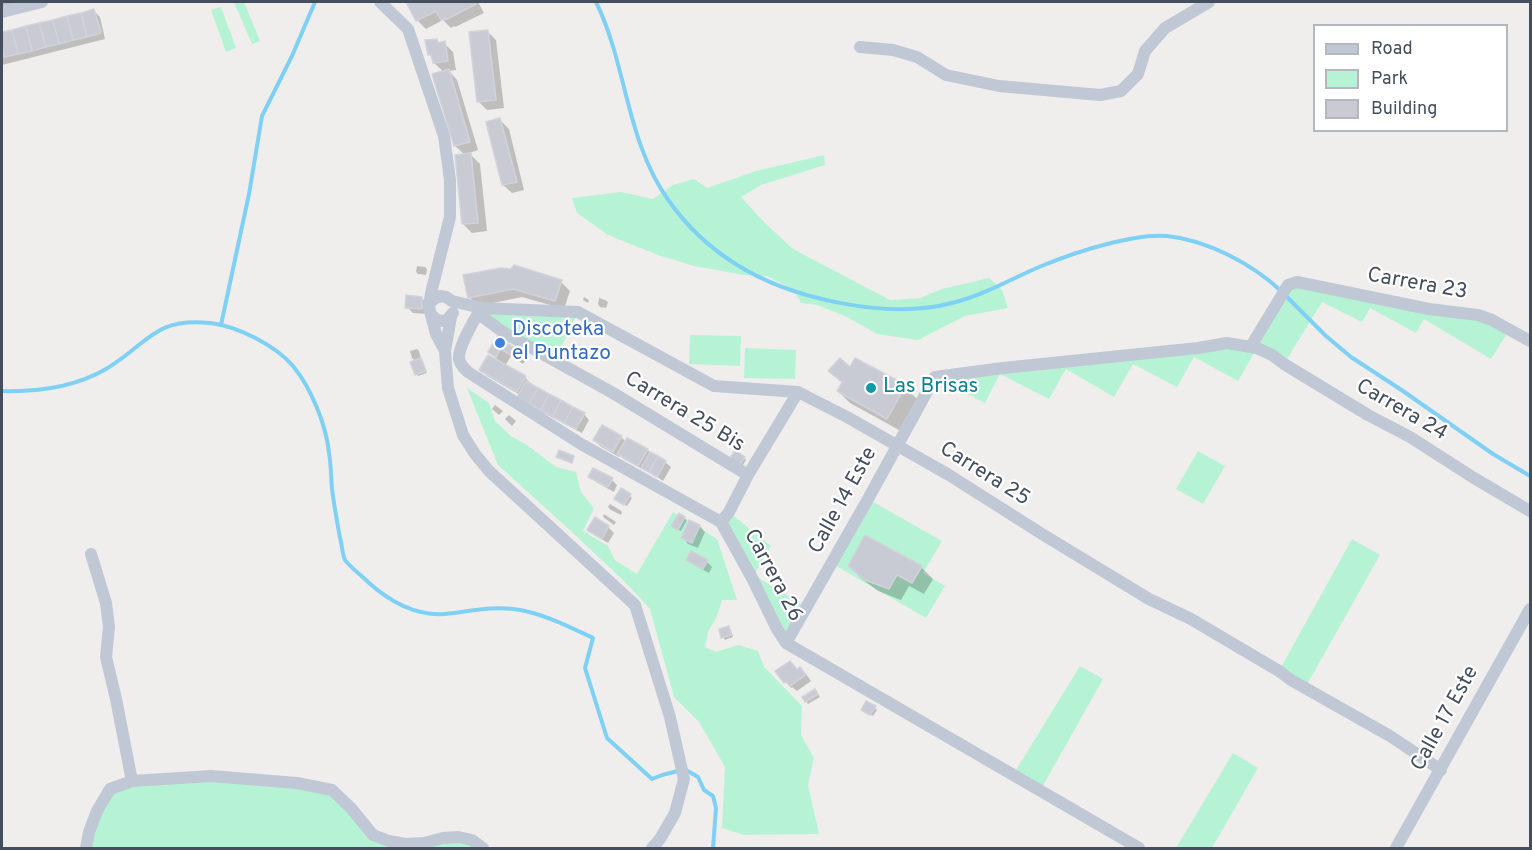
<!DOCTYPE html>
<html>
<head>
<meta charset="utf-8">
<style>
  body { margin:0 }
  #map { position:relative; width:1532px; height:850px; overflow:hidden; background:#f0eded; font-family:Overpass,sans-serif }
  canvas { display:block }
  .frame { position:absolute; inset:0; border:3px solid #444e5d; pointer-events:none }
  .legend { position:absolute; left:1313px; top:24px; width:195px; height:108px; box-sizing:border-box; background:#fff; border:2px solid #b4b8be; margin:0; padding:8px 10px; list-style:none; font-size:18px; color:#444e5d }
  .legend li { display:flex; align-items:center; gap:12px; height:30px }
  .legend b { width:30px; border:2px solid #b4b8be }
</style>
</head>
<body>
<div id="map">
<canvas width="1532" height="850"></canvas>
<div class="frame"></div>
<ul class="legend">
<li><b style="height:8px;background:#bfc8d4"></b>Road</li>
<li><b style="height:16px;background:#b6f3d4"></b>Park</li>
<li><b style="height:16px;background:#c9cbd4"></b>Building</li>
</ul>
</div>
<script>
const ctx = document.querySelector('canvas').getContext('2d');
ctx.lineJoin = 'round';
function fill(path, color) { ctx.fillStyle = color; ctx.fill(path, 'evenodd'); }
function stroke(path, color, width, dash) { ctx.strokeStyle = color; ctx.lineWidth = width; ctx.lineCap = dash ? 'butt' : 'round'; ctx.setLineDash(dash || []); ctx.stroke(path); }
function drawText(font, color, halo, rows, align = 'center') {
  ctx.font = font + ' Overpass,sans-serif'; ctx.lineWidth = 4.5; ctx.setLineDash([]); ctx.textBaseline = 'middle'; ctx.strokeStyle = halo; ctx.fillStyle = color; for (const [text, x, y, turn = 0] of rows) {
    ctx.save(); ctx.translate(x, y); ctx.rotate((+turn || 0) * Math.PI / 180); ctx.textAlign = isNaN(turn) ? turn : align; if (halo) ctx.strokeText(text, 0, 0); ctx.fillText(text, 0, 0); ctx.restore();
  }
}
const green = new Path2D(`
  M234 2H244L260 41 252 44Z
  M221 7 236 48 226 52 211 10Z
  M824 155 825 165 761 185 741 197 764 222 793 249 890 300 920 298 942 289 989 278 1002 290 1008 308 965 316 918 340 877 334 845 316 817 305 801 303 794 290 767 276 744 275 694 266 658 255 608 235 577 213 572 198 621 192 653 199 673 185 694 179 707 188 756 171Z
  M1288 285 1429 309 1510 329 1491 359 1424 319 1416 333 1370 308 1362 322 1322 302 1284 364 1257 348 1238 381 1194 357 1177 387 1133 364 1114 397 1066 369 1049 399 1000 374 985 403 935 377 1251 346Z
  M481 308 578 312 555 360 503 332Z
  M690 335 741 336 740 366 689 364Z
  M745 348 796 350 795 379 744 378Z
  M467 388 489 403 495 421 511 436 527 445 556 467 576 472 581 492 594 508 583 531 608 546 615 560 637 574 673 512 717 539 737 600H722L717 616 708 632 705 647 716 652 738 645 758 651 764 667 802 706 801 735 814 758 808 785 819 834 744 835 722 828 725 767 699 722 674 697 650 609 630 587 572 532 498 465Z
  M1198 451 1225 466 1203 504 1176 489Z
  M868 499 942 541 923 573 945 586 926 618 831 563ZM865 535 922 566 912 583 897 575 888 589 865 580 848 566Z
  M729 512 771 546 754 575 806 607 786 643 724 530Z
  M1352 539 1380 555 1305 688 1279 671Z
  M1080 666 1103 679 1040 791 1013 775Z
  M1233 753 1258 768 1212 848H1176Z
  M211 776 332 790 389 841 443 838 483 848H86L110 789Z`);
const shadow = new Path2D(`
  M2 2H25L2 7Z
  M408 2H478L484 13 455 27 454 26 451 28 443 20 426 29 417 20Z
  M94 11 100 17 105 39 2 65V34Z
  M487 31 496 40 504 108 487 110 478 101Z
  M437 40 440 44 444 43 453 52 456 70 449 71 457 80 478 150 469 153 480 164 487 231 472 233 463 224 465 155 455 146 444 72 434 63V59L429 54Z
  M500 120 509 129 524 190 512 193 503 185Z
  M417 266 425 267 427 269 426 275 418 274 416 272Z
  M465 276 561 282 570 291 564 309 522 297 478 306 469 297Z
  M584 297 589 300 588 303 583 300Z
  M422 298 427 304V314L413 313 407 307Z
  M599 298 605 300 608 302 606 308 600 307 598 304Z
  M498 339 517 351 526 360 523 364 511 356 505 366 525 377 530 383 529 385 584 414 589 420 582 433 525 403 520 395 487 376 481 370 501 363 490 352Z
  M417 349 419 351 421 359H420L423 362 427 373 418 376 416 374V362L412 358 410 351Z
  M851 369 905 387 917 399 899 430 850 403 838 391 843 383 830 371Z
  M495 405 503 411 499 415 492 409Z
  M509 415 516 421 512 426 505 419Z
  M603 427 622 438 626 442 647 450 665 462 671 467 663 481 653 474 625 460 620 455 619 457 600 446 595 440Z
  M744 458 746 460 741 468 733 462Z
  M590 476 612 480 617 485 614 492 596 482Z
  M630 496 632 498 627 506 618 501Z
  M610 504 620 510 622 512 621 515 611 510 608 507Z
  M604 514 616 522 614 525 603 517Z
  M684 518 687 520 681 531 675 528Z
  M596 519 608 527 614 533 608 543 595 535 589 530Z
  M690 522 700 526 705 532 698 548 688 544 683 538Z
  M688 559 707 562 712 567 709 573 694 565Z
  M849 566 921 567 933 579 924 594 909 586 901 600 878 591 861 578Z
  M728 628 731 630 733 637 725 640 723 637Z
  M798 671 806 674 811 681 797 691 792 687 791 688 778 672Z
  M817 693 820 697 808 704 806 701Z
  M875 708 877 710 873 716 865 712Z`);
const stream = new Path2D(`
  M596 2C627 65 626 142 669 201 686 225 709 247 734 263 790 299 887 320 952 303 985 295 1014 277 1044 265 1076 252 1134 233 1167 236 1207 240 1252 264 1280 290
  M1286 296 1326 336 1351 357 1403 391 1493 454 1530 476
  M221 325 249 194 262 116 292 56 315 2
  M2 391C37 392 75 387 106 369 148 344 154 317 210 323 237 326 275 345 293 366 311 388 326 424 329 453 331 464 331 477 332 489 334 505 337 521 340 538 342 544 342 554 345 560 349 566 362 576 368 582 389 601 416 616 445 614 468 612 489 606 513 609 540 612 568 626 593 638L585 668 607 738 652 779 662 775 678 771
  M686 770 698 777 704 790 713 796 716 808 713 848`);
const building = new Path2D(`
  M406 2H475L476 4 445 20V18L441 20 436 11 416 21Z
  M94 9 101 33 87 37 81 13Z
  M81 13 87 37 73 40 67 16Z
  M67 16 73 40 59 44 53 20Z
  M53 20 59 44 46 47 39 23Z
  M39 23 46 47 32 51 26 26Z
  M26 26 32 51 18 54 12 30Z
  M12 30 18 54 4 57 2 46V32Z
  M488 30 496 100 477 102 469 32Z
  M437 39 438 43 445 41 448 61 433 63 431 54 428 55 425 40Z
  M449 69 470 142 454 146 432 74Z
  M500 118 517 182 502 185 486 122Z
  M471 153 478 223 462 224 455 155Z
  M514 265 562 280 555 301 513 289 468 298 463 275 501 268 511 269Z
  M406 295 422 297V309L405 308Z
  M497 337 518 350 514 357 501 349 496 357 488 352Z
  M488 355 526 376 517 392 479 370Z
  M421 358 426 371 415 375 410 362Z
  M840 358 850 367 855 358 906 385 887 419 837 391 842 382 828 371Z
  M526 381 538 388 529 404 517 397Z
  M538 388 549 394 541 410 529 404Z
  M549 394 561 400 553 416 541 410Z
  M561 400 573 407 564 423 553 416Z
  M573 407 585 413 576 429 564 423Z
  M602 425 622 436 613 452 593 440Z
  M627 438 648 449 638 466 617 454Z
  M559 450 574 456 572 463 556 457Z
  M735 450 745 457 738 467 729 460Z
  M650 452 658 456 649 472 641 468Z
  M658 456 666 461 657 477 649 472Z
  M593 468 613 478 608 487 588 477Z
  M621 488 631 494 624 505 614 499Z
  M679 513 685 517 678 530 671 526Z
  M595 517 609 526 602 539 587 530Z
  M689 520 700 525 692 543 681 538Z
  M865 535 922 566 912 583 897 575 889 589 865 580 848 566Z
  M691 551 708 560 703 569 686 560Z
  M729 626 731 635 721 638 719 629Z
  M790 661 797 669 800 667 806 675 790 686 786 682 784 683 775 671Z
  M815 689 818 694 805 702 802 697Z
  M866 701 876 706 870 715 861 710Z`);
const minor = new Path2D(`
  M380 2 408 29 444 136 450 180V217L431 293 429 307 431 315 439 321 447 320 453 313
  M2 12 42 2
  M860 47 893 50 917 57 946 75 999 86 1100 95 1121 91 1138 74 1145 51 1165 28 1209 2
  M430 303 434 299 440 296 446 297 452 301 481 308 578 312 714 386 798 392 847 417 949 475 1042 534 1149 599 1191 619 1279 671 1291 680 1390 736 1441 770
  M481 308C474 321 458 346 459 359 460 365 464 368 468 372L581 444 721 522 752 578 777 629 786 643 1139 848
  M481 308 484 318 503 332 613 393 748 475
  M431 315 436 334 445 351
  M451 317 445 351 448 388 463 435 475 454 489 471 635 605 670 717 684 779 675 813 660 839 652 848
  M1251 346 1288 285 1297 282 1429 309 1478 315 1492 320 1530 341
  M721 522 729 512 748 475 798 392
  M91 554 106 603 109 627 106 657 116 699 132 781
  M786 643 868 499 935 377 1003 368 1198 348 1227 343 1257 348 1272 355 1284 364 1368 415 1410 437 1474 478 1530 511
  M86 848 89 832 97 811 110 789 132 781 211 776 297 783 332 790 351 808 373 835 389 841 405 844 424 843 443 838 458 837 472 840 483 848
  M1396 848 1530 609`);
const markers = [
  [500,343,6,"#3f7fe0"],
  [871,388,6,"#0f9aa8"]
];
const streetNames = [
  ["Carrera 23",1417,285,10],
  ["Carrera 24",1401,411,30],
  ["Carrera 25 Bis",684,413,31],
  ["Carrera 25",984,475,32],
  ["Calle 14 Este",844,501,-61],
  ["Carrera 26",772,576,62],
  ["Calle 17 Este",1446,719,-61]
];
const shopNames = [
  ["Discoteka",512,331],
  ["el Puntazo",512,355]
];
const cultureNames = [
  ["Las Brisas",883,388]
];
fill(green, '#b6f3d4');
fill(shadow, '#0003');
stroke(stream, '#7fd0f5', 4);
fill(building, '#c9cbd4');
stroke(building, '#d1d2da', 1.5);
stroke(minor, '#bfc8d4', 12);
for (const [x, y, r, color] of markers) { const dot = new Path2D(); dot.arc(x, y, r, 0, 2 * Math.PI); ctx.fillStyle = color; ctx.fill(dot); stroke(dot, '#fff', 2); }
drawText('21px', '#444e5d', '#fff', streetNames);
drawText('21px', '#366cbe', '#fff', shopNames, 'left');
drawText('21px', '#0d838f', '#fff', cultureNames, 'left');
</script>
</body>
</html>
